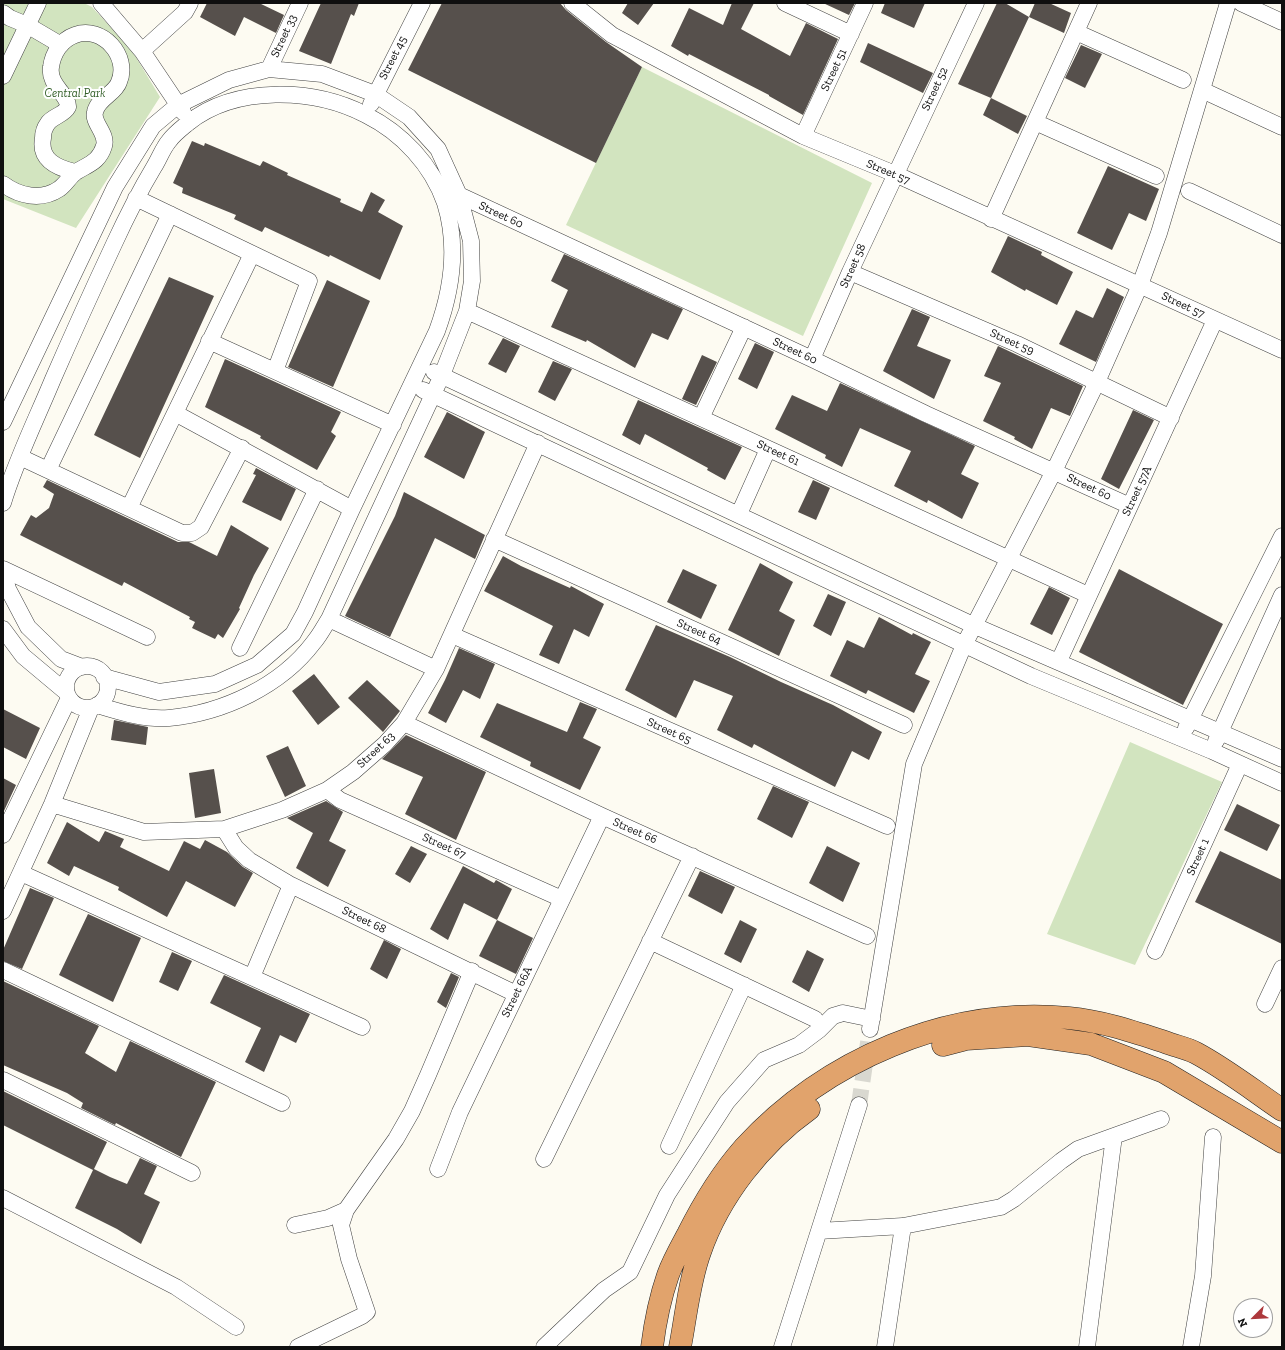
<!DOCTYPE html>
<html>
<head>
<meta charset="utf-8">
<style>
  body { margin:0 }
  #map { position:relative; width:1285px; height:1350px; overflow:hidden; background:#fdfbf2; font-family:"Zilla Slab",serif }
  canvas { display:block }
  .frame { position:absolute; inset:0; border:4px solid #0f0f0f; pointer-events:none }
  .north { position:absolute; left:1233px; top:1298px; width:40px; height:40px; box-sizing:border-box; background:#fff; border:1px solid #9f9f9f; border-radius:50%; rotate:246deg; font-size:11px; font-weight:700; line-height:16px; text-align:center; color:#0f0f0f }
  .north::after { content:''; display:block; margin:auto; width:14px; height:18px; background:#ad383c; clip-path:polygon(50% 0,100% 100%,50% 72%,0 100%) }
</style>
</head>
<body>
<div id="map">
<canvas width="1285" height="1350"></canvas>
<div class="frame"></div>
<div class="north">N</div>
</div>
<script>
const ctx = document.querySelector('canvas').getContext('2d');
ctx.lineJoin = 'round';
function fill(path, color) { ctx.fillStyle = color; ctx.fill(path, 'evenodd'); }
function stroke(path, color, width, dash) { ctx.strokeStyle = color; ctx.lineWidth = width; ctx.lineCap = dash ? 'butt' : 'round'; ctx.setLineDash(dash || []); ctx.stroke(path); }
function drawText(font, color, halo, rows, align = 'center') {
  ctx.font = font + ' "Zilla Slab",serif'; ctx.lineWidth = 4; ctx.setLineDash([]); ctx.textBaseline = 'middle'; ctx.strokeStyle = halo; ctx.fillStyle = color; for (const [text, x, y, turn = 0] of rows) {
    ctx.save(); ctx.translate(x, y); ctx.rotate((+turn || 0) * Math.PI / 180); ctx.textAlign = isNaN(turn) ? turn : align; if (halo) ctx.strokeText(text, 0, 0); ctx.fillText(text, 0, 0); ctx.restore();
  }
}
const green = new Path2D(`
  M3 3H84L92 7 131 49 160 97 76 228 3 199Z
  M642 67 872 183 803 336 566 225Z
  M1130 742 1222 782 1135 965 1047 934Z`);
const building = new Path2D(`
  M207 3H259L284 15 276 33 244 17 235 36 200 17Z
  M321 3H359L354 16 351 14 331 64 299 51Z
  M442 3H560L566 10 606 42 642 67 596 163 408 70Z
  M628 3H654L638 25 622 13Z
  M732 3H754L741 29 790 56 806 23 838 39 803 115 769 96V95L689 54 688 56 671 46 689 8 723 25Z
  M823 3H855L849 15Z
  M885 3H925L914 28 881 13Z
  M997 3H1005L1029 17 991 98 958 84Z
  M1035 3H1049L1071 13 1064 33 1029 17Z
  M868 43 933 73 923 93 860 62Z
  M1081 45 1102 54 1085 88 1065 78Z
  M991 98 1027 116 1018 134 983 115Z
  M192 141 204 146 205 143 260 166 263 161 288 173 287 175 341 199 340 202 362 212 371 192 385 200 378 212 403 226 380 280 330 255 329 257 265 227 262 232 234 219 236 215 182 193 183 188 173 183Z
  M1108 166 1159 189 1146 221 1129 213 1112 250 1077 233Z
  M1008 236 1042 252 1041 255 1073 272 1057 305 1026 289 1025 291 991 272Z
  M564 254 683 309 668 340 652 333 635 368 587 340 586 342 551 327 568 290 551 281Z
  M169 277 214 296 140 458 94 435Z
  M327 280 370 301 333 387 288 367Z
  M1107 288 1124 297 1096 362 1059 344 1076 310 1093 318Z
  M912 309 930 317 917 346 951 360 934 399 883 371Z
  M503 338 520 346 506 373 488 364Z
  M755 343 774 352 757 389 738 379Z
  M998 346 1083 386 1070 416 1051 408 1032 449 1014 439 1015 437 983 421 1001 383 984 376Z
  M702 355 717 362 696 405 682 399Z
  M225 359 341 412 331 432 336 436 317 470 260 438 261 436 205 407Z
  M553 361 572 369 555 401 538 392Z
  M840 383 975 446 961 474 979 483 962 519 928 500 927 503 894 486 911 451 860 428 842 467 825 458 826 455 775 429 792 395 827 411Z
  M638 400 742 447 725 480 707 470 708 468 645 434 640 445 622 435Z
  M1133 410 1154 420 1119 489 1101 479Z
  M447 412 485 432 464 479 424 457Z
  M256 468 296 489 281 521 242 502 256 475 253 474Z
  M47 480 178 542H189L217 556 231 525 269 548 254 575 239 608 240 609 223 638 218 634 215 639 192 628 195 622 189 619 190 617 124 582 122 586 20 535 31 515 36 518 49 508 54 494 43 487Z
  M813 480 830 488 816 520 798 512Z
  M404 492 485 535 475 559 435 538 390 637 345 616 395 516Z
  M503 556 521 566 570 588 571 586 604 604 589 637 574 629 559 664 539 655 553 626 484 591Z
  M760 563 793 582 779 611 795 620 779 656 728 630Z
  M683 569 717 585 701 619 667 602Z
  M1119 569 1223 624 1183 705 1079 652Z
  M1049 587 1070 598 1052 635 1030 624Z
  M828 594 846 602 831 636 813 626Z
  M879 617 912 635 913 633 931 642 915 674 930 681 914 713 868 690 866 694 830 676 847 640 864 648Z
  M656 625 730 657 781 682 833 705 882 732 869 760 852 751 835 787 754 744 752 748 717 730 733 696 694 680 676 718 625 690Z
  M459 648 495 664 480 699 463 690 446 723 428 713 445 680Z
  M314 674 340 707 318 725 292 691Z
  M367 680 400 711 383 732 348 698Z
  M580 702 597 709 583 738 601 747 580 790 530 766 531 762 480 737 497 703 567 732Z
  M3 709 40 728 26 759 3 747Z
  M114 720 148 727 146 745 111 740Z
  M406 735 486 772 456 840 405 814 423 777 382 759Z
  M288 746 306 786 285 797 266 756Z
  M214 769 221 813 195 818 189 773Z
  M3 778 16 785 3 813Z
  M773 786 809 802 792 838 757 819Z
  M326 801 343 812 329 841 346 850 328 887 296 868 313 833 287 818Z
  M1237 804 1280 825 1267 851 1224 830Z
  M67 822 99 842 105 831 124 839 120 847 169 871 184 841 200 849 205 840 227 852 243 867 253 873 235 907 186 881 167 917 118 890 119 887 74 866 69 876 47 863Z
  M411 846 427 854 410 883 395 874Z
  M827 846 860 863 843 902 809 883Z
  M1220 851 1282 880V944L1195 902Z
  M463 866 494 883 496 880 512 889 497 920 533 938 516 974 479 956 497 920 464 903 448 940 430 929Z
  M700 871 735 887 722 914 688 896Z
  M30 888 54 898 22 969 3 961V950Z
  M88 914 141 938 113 1002 59 975Z
  M740 920 757 929 741 963 724 954Z
  M384 940 401 949 387 979 370 969Z
  M807 950 824 959 809 992 792 982Z
  M172 952 192 961 178 991 159 982Z
  M451 973 459 977 446 1008 437 1002Z
  M224 975 310 1014 296 1043 280 1035 264 1072 245 1062 261 1028 210 1003Z
  M3 981 99 1026 85 1053 116 1072 130 1041 216 1082 181 1157 116 1123 115 1125 81 1108 83 1103 67 1093 3 1065Z
  M3 1091 107 1142 94 1169 110 1177 127 1184 140 1158 157 1166 144 1194 160 1202 141 1244 117 1229 75 1208 93 1170 3 1125Z`);
const minorTunnel = new Path2D(`
  M859 1105 870 1029`);
const minor = new Path2D(`
  M101 3 142 51 183 112
  M572 3 612 35 803 136 895 174 1282 350
  M785 3 851 34
  M1241 3 1282 22
  M3 13 10 18 27 25 61 45
  M1076 32 1183 80
  M142 51 185 12 190 3
  M269 69 300 3
  M3 76 38 3
  M1202 90 1282 127
  M371 104 422 3
  M1035 122 1156 176
  M803 136 865 3
  M3 184C19 196 41 201 59 189 66 184 70 176 76 172 89 164 99 162 104 146 108 134 92 123 95 112 98 98 115 94 119 82 130 56 102 25 75 35 61 40 53 53 51 67 48 85 69 95 68 107 64 115 53 116 48 123 45 127 43 133 43 138 39 160 57 168 75 172
  M1189 191 1282 235
  M459 195 812 359 926 414 1130 506
  M136 198 309 281 275 371
  M991 219 1089 3
  M850 272 1017 344 1171 418
  M467 311 1088 595
  M209 341 393 425
  M812 359 850 272 976 3
  M434 372 975 626 1282 759
  M423 390 1031 676 1212 751 1282 783
  M175 413 352 509
  M701 418 744 327
  M3 422 115 187 153 126 178 105 229 80 269 69 322 74 375 94 409 117 438 149 459 195 471 241 472 281 467 311 442 375 329 619C324 627 320 635 314 642 281 686 223 713 169 718 145 720 120 712 97 705
  M20 457 182 533H192L201 527 242 448
  M48 470 170 214
  M3 503C16 460 36 420 53 379 73 333 93 289 114 244 126 218 139 192 154 167 159 159 163 148 169 141 174 134 182 128 188 123 236 85 314 88 366 115 402 133 432 165 445 203 458 245 452 290 437 331L352 509 305 612 293 634 257 665 215 684 159 692 104 677
  M129 508 252 254
  M739 514 768 449
  M494 539 904 725
  M3 569 147 637
  M3 573 8 589 28 627 61 659 82 667
  M329 619 436 669
  M3 629 23 656 66 692
  M452 635 887 826
  M240 648 317 489
  M1059 661 1215 320
  M66 687a21 21 0 1 1 42 0a21 21 0 1 1-42 0Z
  M404 723 602 816 867 936
  M1186 728 1282 536
  M1216 741 1282 595
  M327 790 340 800 562 899
  M52 804 144 832 224 829 282 810 327 790 353 772 385 744 404 723 436 669 538 443
  M224 829 236 848 249 860 291 885 516 994
  M3 835 69 698
  M21 873 362 1027
  M3 911 52 804 91 708
  M650 941 815 1019
  M1155 951 1240 764
  M3 970 282 1103
  M252 977 291 885
  M1265 1004 1282 968
  M870 1029 914 764 964 645 1054 471 1097 382 1140 285 1159 233 1228 3
  M3 1080 192 1173
  M669 1146 744 985
  M544 1159 692 856
  M438 1169 460 1112 602 816
  M3 1198 176 1287 236 1327
  M295 1225 328 1218 346 1210 396 1139 412 1111 428 1075 472 971
  M819 1231 903 1226 1001 1207 1014 1199 1061 1161 1078 1149 1161 1119
  M298 1347 362 1316 367 1312 349 1259 341 1225 346 1210
  M544 1347 604 1290 630 1272 667 1195 727 1102 764 1060 799 1045 819 1030 833 1016 843 1013 872 1019
  M782 1347 859 1105
  M885 1347 903 1226
  M1087 1347 1114 1136
  M1191 1347 1203 1276 1213 1137`);
const highway = new Path2D(`
  M943 1045 966 1039 1028 1035 1091 1044 1164 1072 1282 1142
  M652 1347C655 1323 660 1298 668 1275 673 1261 681 1247 688 1234 703 1204 722 1173 744 1148 825 1060 948 1006 1069 1018 1102 1021 1134 1032 1165 1042 1175 1046 1187 1048 1196 1053 1226 1069 1254 1091 1282 1110
  M680 1347C686 1316 689 1282 700 1252 719 1197 761 1143 809 1109`);
const streetNames = [
  ["Street 33",284,36,-65],
  ["Street 45",393,58,-63],
  ["Street 51",834,70,-65],
  ["Street 52",935,89,-65],
  ["Street 57",888,172,23],
  ["Street 60",501,215,25],
  ["Street 58",853,266,-66],
  ["Street 57",1183,305,25],
  ["Street 59",1012,342,24],
  ["Street 60",795,351,25],
  ["Street 61",778,453,25],
  ["Street 60",1089,487,25],
  ["Street 57A",1137,491,-65],
  ["Street 64",699,632,24],
  ["Street 65",669,731,24],
  ["Street 63",376,750,-43],
  ["Street 66",635,831,24],
  ["Street 67",444,846,24],
  ["Street 1",1198,857,-66],
  ["Street 68",364,920,26],
  ["Street 66A",517,992,-64]
];
const parkNames = [
  ["Central Park",75,94]
];
fill(green, '#d2e4bf');
fill(building, '#56504c');
stroke(minorTunnel, '#d9d8d0', 16, [16, 8]);
stroke(minor, '#424242', 17);
stroke(highway, '#202020', 23);
stroke(minor, '#fff', 16);
stroke(highway, '#e1a36c', 22);
drawText('12px', '#0f0f0f', '#fff', streetNames);
drawText('italic 12px', '#325e27', '#fff', parkNames);
</script>
</body>
</html>
